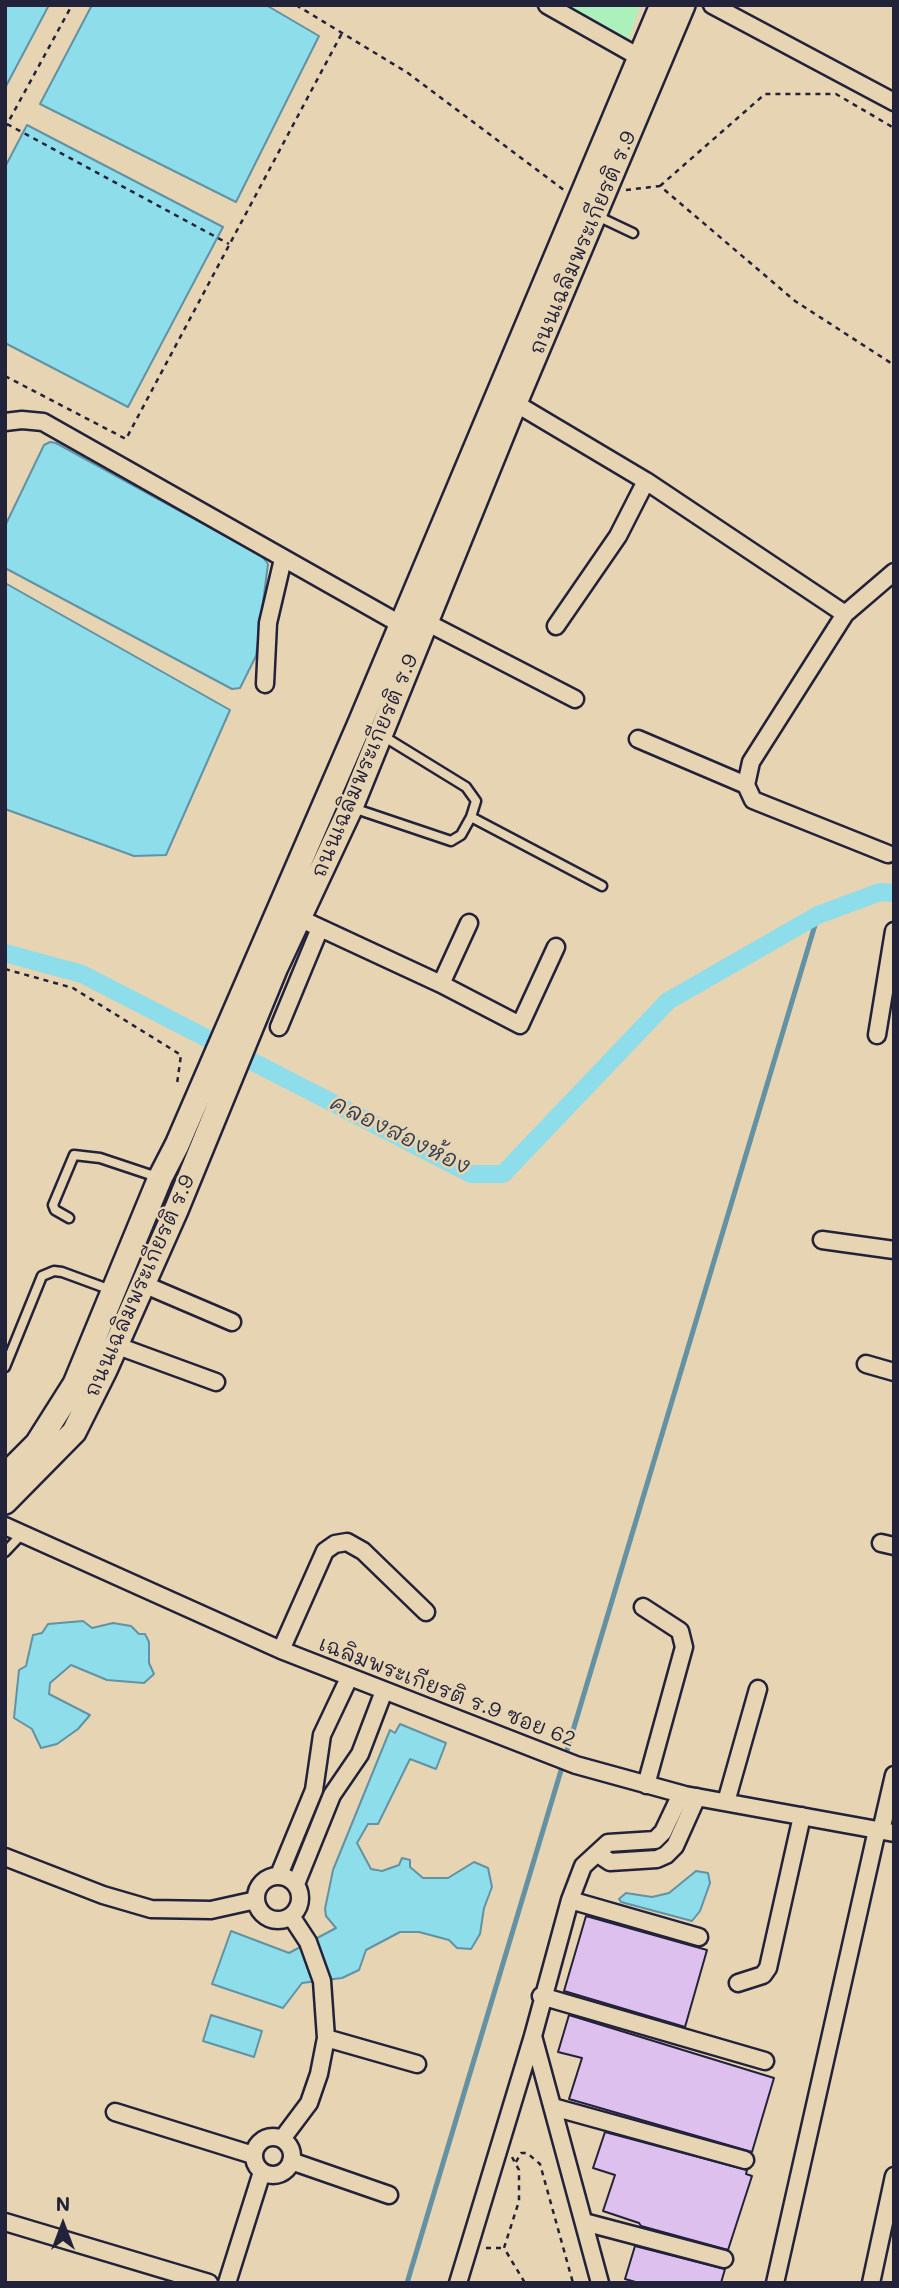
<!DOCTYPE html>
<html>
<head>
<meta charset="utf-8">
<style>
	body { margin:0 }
	#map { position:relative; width:899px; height:2288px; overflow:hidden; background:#e7d4b2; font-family:Mali,sans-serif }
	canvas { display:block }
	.frame { position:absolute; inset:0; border:7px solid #22223b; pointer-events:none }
	.north { position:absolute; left:28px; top:2190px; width:70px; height:70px; -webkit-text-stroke:5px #e7d4b2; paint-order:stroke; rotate:0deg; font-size:19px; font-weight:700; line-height:28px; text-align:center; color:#22223b }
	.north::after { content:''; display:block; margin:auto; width:24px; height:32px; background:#22223b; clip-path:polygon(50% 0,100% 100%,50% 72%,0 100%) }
</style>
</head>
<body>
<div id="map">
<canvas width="899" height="2288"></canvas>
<div class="frame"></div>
<div class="north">N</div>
</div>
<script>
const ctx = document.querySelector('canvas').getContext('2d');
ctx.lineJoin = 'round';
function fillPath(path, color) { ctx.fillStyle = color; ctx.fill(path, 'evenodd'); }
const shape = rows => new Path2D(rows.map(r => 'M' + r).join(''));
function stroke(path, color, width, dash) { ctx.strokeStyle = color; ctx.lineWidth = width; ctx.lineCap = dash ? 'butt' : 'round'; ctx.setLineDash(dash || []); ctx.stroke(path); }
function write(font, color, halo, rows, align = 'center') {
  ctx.font = font + ' Mali,"Playpen Sans Thai",sans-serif'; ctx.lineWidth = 5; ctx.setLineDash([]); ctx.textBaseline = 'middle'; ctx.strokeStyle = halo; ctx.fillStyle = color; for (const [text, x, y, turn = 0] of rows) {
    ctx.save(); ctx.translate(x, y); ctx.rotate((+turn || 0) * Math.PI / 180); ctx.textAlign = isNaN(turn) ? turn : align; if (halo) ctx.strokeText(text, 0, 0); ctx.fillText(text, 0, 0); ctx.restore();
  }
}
fillPath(shape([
	[566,5,640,5,629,39]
]), '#acf0bb');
const water = shape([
	[5,5,49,5,5,88,5,5],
	[92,5,266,5,319,36,236,202,40,104,92,5],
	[27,125,223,227,128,407,5,343,5,167,27,125],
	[50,442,56,443,262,556,268,564,256,656,240,688,232,689,5,568,5,526,44,445,50,442],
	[5,583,230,710,166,855,134,856,5,809,5,583],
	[83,1621,92,1628,113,1623,131,1626,139,1634,145,1634,149,1642,149,1663,154,1674,144,1683,107,1680,71,1665,50,1683,49,1694,90,1715,78,1729,57,1744,41,1748,32,1729,14,1718,19,1670,26,1666,33,1635,42,1633,48,1624,83,1621],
	[400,1724,446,1743,436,1769,410,1759,378,1824,368,1824,357,1843,371,1869,382,1871,399,1865,402,1858,410,1860,410,1867,423,1878,448,1878,474,1862,488,1868,492,1887,484,1908,480,1934,471,1949,457,1948,449,1940,419,1932,400,1932,366,1950,359,1970,342,1978,302,1983,283,2008,212,1984,231,1931,289,1953,336,1928,326,1916,325,1909,333,1870,390,1730,395,1733,400,1724],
	[696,1871,708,1873,710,1883,700,1911,692,1921,621,1902,619,1899,626,1893,652,1897,669,1893,696,1871],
	[211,2015,262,2031,254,2057,203,2041,211,2015]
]);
fillPath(water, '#8dddea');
stroke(water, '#6292a4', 2);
stroke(shape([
	[407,2283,818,915]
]), '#6292a4', 5);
stroke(shape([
	[5,953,82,974,471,1174,503,1174,668,1001,818,915,880,892,894,893]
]), '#8dddea', 18);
const building = shape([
	[586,1916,707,1950,685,2027,564,1991,586,1916],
	[569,2015,774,2078,752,2152,569,2099,582,2058,558,2052,569,2015],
	[605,2132,747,2170,746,2174,752,2176,728,2250,641,2226,639,2223,603,2211,615,2175,593,2168,605,2132],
	[635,2246,725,2269,721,2283,639,2283,625,2279,635,2246]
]);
fillPath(building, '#ddc0ee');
stroke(building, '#22223b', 2);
const lane = shape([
	[595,215,633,233],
	[353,808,451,841,461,835,471,817,476,801,466,787,383,736],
	[471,817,602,886],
	[69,1218,55,1210,53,1205,74,1155,100,1158,157,1177],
	[5,1367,42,1276,54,1271,62,1272,111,1290],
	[5,1552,22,1534]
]);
const street = shape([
	[547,5,639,57],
	[712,5,894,102],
	[515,403,646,481,845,614],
	[5,422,22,420,43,422,400,624],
	[426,622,575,699],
	[556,626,618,536,646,481],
	[265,684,268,623,283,559],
	[638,739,746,785],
	[888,854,753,800,746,785,751,762,845,614,894,572],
	[301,919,441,984,520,1025,556,947],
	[441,984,469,923],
	[279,1027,320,928],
	[877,1035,894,931],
	[822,1240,894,1250],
	[143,1284,232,1322],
	[115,1345,216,1382],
	[866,1364,894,1372],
	[5,1526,281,1650,576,1765,685,1795,894,1833],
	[881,1543,894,1546],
	[643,1607,680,1631,684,1647,646,1785],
	[281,1650,325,1551,335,1544,347,1542,363,1551,426,1612],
	[726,1802,758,1689],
	[881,1831,894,1775],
	[598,1854,610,1862,657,1859,666,1855,675,1846,697,1797],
	[5,1857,103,1895,151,1909,211,1910,256,1900],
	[279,1875,314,1790,322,1735,349,1678],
	'256 1898a22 22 0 1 1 44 0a22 22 0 1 1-44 0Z',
	[296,1884,332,1795,360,1754,384,1691],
	[570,1900,699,1937],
	[738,1983,763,1975,768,1968,802,1816],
	[541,1996,765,2061],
	[533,2036,600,2283],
	[326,2038,417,2064],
	[553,2107,745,2160],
	[115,2112,253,2155],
	'254 2156a19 19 0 1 1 38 0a19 19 0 1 1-38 0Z',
	[282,2139,309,2103,319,2074,326,2038,322,1981,308,1942,291,1916],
	[291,2161,389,2195],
	[5,2222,209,2283],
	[584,2222,724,2259],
	[227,2283,262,2172],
	[458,2283,533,2036,570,1900,583,1866,608,1843,655,1840,663,1832,681,1794],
	[775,2283,877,1830],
	[871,2283,894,2176]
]);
const secondary = shape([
	[5,1476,37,1444,75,1384,160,1178,177,1145,360,723,662,5],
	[5,1502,74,1432,105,1370,177,1208,276,967,351,807,515,403,683,5]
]);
stroke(lane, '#22223b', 13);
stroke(street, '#22223b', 21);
stroke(secondary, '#22223b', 28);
stroke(shape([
	[296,5,408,73,564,190],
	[7,124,229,244],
	[5,128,72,5],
	[660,186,765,94,836,94,894,128],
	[626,190,660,186,795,301,894,365],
	[5,376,126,439,342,33],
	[894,900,894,901],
	[5,969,73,988,181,1055,177,1084],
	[512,2157,519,2170,519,2201,504,2248,525,2283],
	[516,2162,521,2153,527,2153,540,2164,573,2283],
	[486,2248,504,2248]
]), '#22223b', 2.5, [5, 5]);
stroke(lane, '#e7d4b2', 8);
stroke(street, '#e7d4b2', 16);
stroke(secondary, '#e7d4b2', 23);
write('21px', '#22223b', '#e7d4b2', [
	["ถนนเฉลิมพระเกียรติ ร.9",583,243,-67],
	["ถนนเฉลิมพระเกียรติ ร.9",365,766,-67],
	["ถนนเฉลิมพระเกียรติ ร.9",140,1286,-66],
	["เฉลิมพระเกียรติ ร.9 ซอย 62",447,1692,21]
]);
write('italic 23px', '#323e55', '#e7d4b2', [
	["คลองสองห้อง",400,1135,26]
]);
</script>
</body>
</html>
